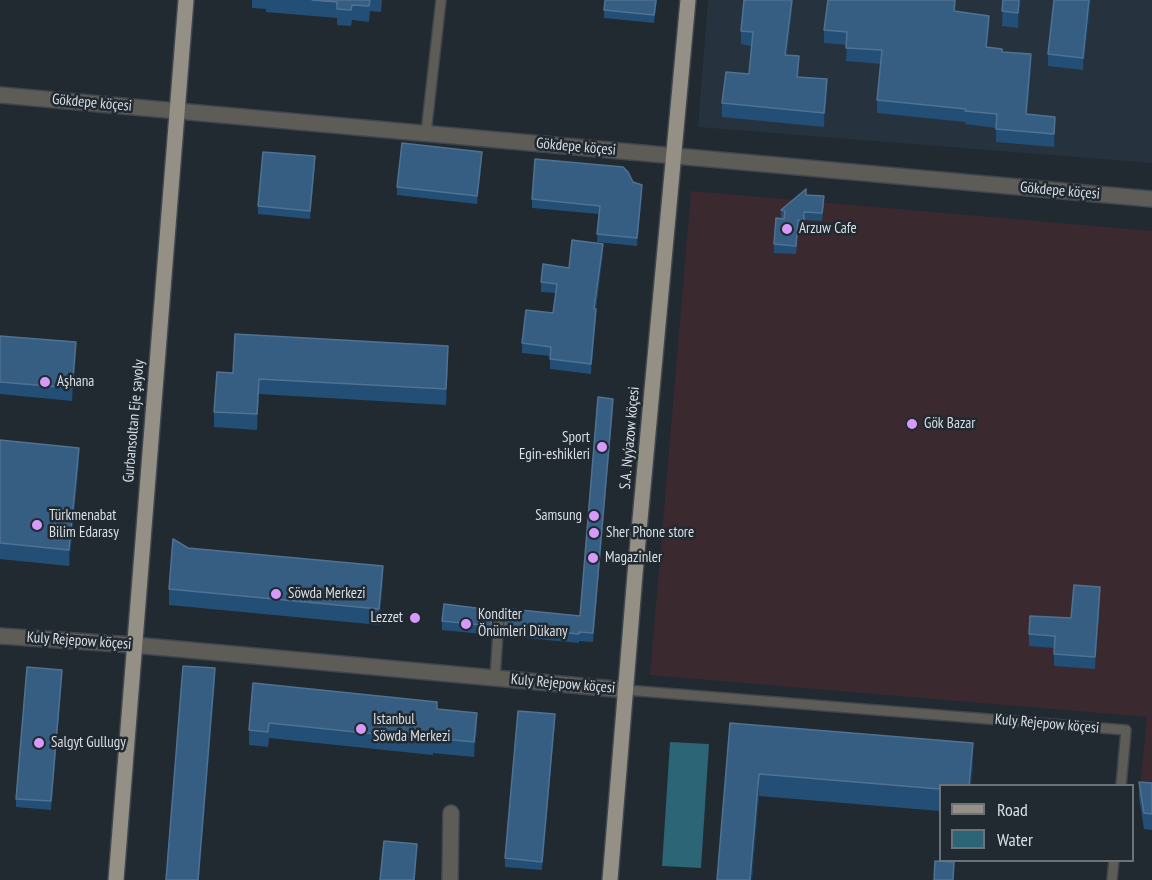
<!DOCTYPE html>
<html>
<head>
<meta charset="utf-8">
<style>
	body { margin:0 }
	#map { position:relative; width:1152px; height:880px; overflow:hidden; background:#212931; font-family:"PT Sans Narrow",sans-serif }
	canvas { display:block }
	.legend { position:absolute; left:939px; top:784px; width:195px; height:78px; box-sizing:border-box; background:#212931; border:2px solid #6b7279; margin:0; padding:8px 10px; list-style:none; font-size:18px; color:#dadfe5 }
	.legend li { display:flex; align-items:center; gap:12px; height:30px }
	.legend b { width:30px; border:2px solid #6b7279 }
</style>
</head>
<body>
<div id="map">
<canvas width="1152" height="880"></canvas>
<ul class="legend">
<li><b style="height:8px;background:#949085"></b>Road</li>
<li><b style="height:16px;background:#2b6576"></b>Water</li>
</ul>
</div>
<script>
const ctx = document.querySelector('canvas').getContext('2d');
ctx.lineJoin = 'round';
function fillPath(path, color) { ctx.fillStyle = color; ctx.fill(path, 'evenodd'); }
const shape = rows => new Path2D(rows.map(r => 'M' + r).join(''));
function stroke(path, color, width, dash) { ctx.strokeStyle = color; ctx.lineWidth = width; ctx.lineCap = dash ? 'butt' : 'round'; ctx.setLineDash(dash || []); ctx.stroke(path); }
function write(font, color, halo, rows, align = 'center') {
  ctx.font = font + ' "PT Sans Narrow",sans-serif'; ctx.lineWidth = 5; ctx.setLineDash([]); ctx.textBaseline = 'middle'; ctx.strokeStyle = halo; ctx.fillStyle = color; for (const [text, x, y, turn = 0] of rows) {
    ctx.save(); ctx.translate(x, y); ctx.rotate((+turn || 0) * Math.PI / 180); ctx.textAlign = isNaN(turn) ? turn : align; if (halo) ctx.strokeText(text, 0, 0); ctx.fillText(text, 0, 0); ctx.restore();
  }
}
fillPath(shape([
	[691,191,1152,231,1152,799,1139,797,1147,717,650,675]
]), '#3b2930');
fillPath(shape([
	[708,0,1152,0,1152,163,698,127]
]), '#26333f');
fillPath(shape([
	[670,742,709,744,701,868,662,866]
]), '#2b6576');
const lane = shape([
	[426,133,441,0],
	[495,678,499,617],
	[626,690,1126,730,1121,786],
	[1112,880,1114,860]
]);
const street = shape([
	[0,95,1152,199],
	[0,636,134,645,626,690],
	[450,880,451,813]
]);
const primary = shape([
	[116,880,186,0],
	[610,880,635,574,688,0]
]);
stroke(lane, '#3f464e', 12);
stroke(street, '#3f464e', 18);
stroke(primary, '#3f464e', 18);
stroke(lane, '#5e5c57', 9);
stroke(street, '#5e5c57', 15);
stroke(primary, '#949085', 15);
fillPath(shape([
	[252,0,382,0,381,12,370,11,369,22,352,20,351,26,337,25,337,18,266,12,266,9,252,8],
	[657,0,654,23,604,18,604,10],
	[744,0,793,0,787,55,799,70,798,77,827,93,824,127,722,117,722,103,749,74,751,46,741,44,741,31],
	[956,0,955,11,989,29,987,47,1002,52,1031,67,1027,114,1055,130,1054,147,996,142,996,128,965,124,965,122,877,113,877,100,881,64,846,61,847,45,824,43,824,30],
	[1003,0,1021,0,1018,28,1002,26],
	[1054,0,1091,0,1083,70,1048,66,1048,54],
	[482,160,477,204,397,195,397,187],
	[315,165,310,219,258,214,258,206],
	[633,182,642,193,637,246,597,242,599,214,532,208,532,199],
	[806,195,824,204,822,221,804,220,804,229,798,228,796,254,774,253,774,244,781,219,781,210],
	[603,253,596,309,591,374,550,369,550,356,522,353,522,343,553,313,556,293,541,292,541,282,569,268],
	[0,336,76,354,72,401,0,394],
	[448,362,446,405,259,394,257,430,214,427,214,412,233,373],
	[613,408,593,642,579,641,579,643,505,636,505,627,580,616],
	[0,440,79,463,69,566,0,559],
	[188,548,383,582,379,625,169,605,169,589],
	[1100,599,1095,669,1054,666,1054,648,1029,646,1029,634,1071,618],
	[492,618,491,635,442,630,442,621],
	[62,678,51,810,16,807,16,799],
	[253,683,437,710,477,728,474,757,433,753,433,755,269,738,268,747,249,745,249,730],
	[555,722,542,870,505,867,505,858],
	[730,723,973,766,971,786,940,786,940,811,759,796,752,880,717,880],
	[1139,782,1152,783,1152,830,1144,829,1139,797]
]), '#234f76');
fillPath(shape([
	[792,0,793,0,785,68,785,55],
	[955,0,956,0,956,3,954,25],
	[1019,0,1021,0,1018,28,1018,13],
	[1089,0,1091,0,1083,70,1083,58],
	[989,16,989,29,986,60,986,47],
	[1031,54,1031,67,1026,128,1026,114],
	[827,79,827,93,824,127,824,113],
	[1055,117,1055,130,1054,147,1054,134],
	[482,152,482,160,477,204,477,196],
	[315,156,315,165,310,219,310,211],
	[642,185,642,193,637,246,637,238],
	[603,244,603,253,594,319,594,309],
	[596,309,596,319,591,374,591,364],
	[76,342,76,354,72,401,72,388],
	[448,346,448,362,446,405,446,389],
	[259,379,259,394,257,430,257,414],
	[613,399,613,408,593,642,593,633],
	[79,448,79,463,69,566,69,550],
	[383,566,383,582,379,625,379,609],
	[1100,587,1100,599,1095,669,1095,657],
	[215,668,215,684,199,880,198,880],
	[62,670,62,678,51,810,51,801],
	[477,713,477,728,474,757,474,742],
	[555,714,555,722,542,870,542,862],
	[973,743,973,766,971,786,969,786],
	[759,774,759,796,752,880,750,880]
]), '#1a3956');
const building = shape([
	[312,0,370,0,369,6,352,5,351,10,337,9,337,2,312,0],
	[605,0,656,0,654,15,604,10,605,0],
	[744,0,792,0,785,55,799,56,797,77,827,79,824,113,722,103,726,72,749,74,753,32,741,31,744,0],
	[828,0,955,0,954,11,989,16,986,47,1002,49,1002,52,1031,54,1026,114,1055,117,1054,134,996,129,997,114,965,111,966,109,877,100,882,50,846,48,847,32,824,30,828,0],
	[1003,0,1019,0,1018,13,1002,11,1003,0],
	[1054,0,1089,0,1083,58,1048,54,1054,0],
	[402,143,482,152,477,196,397,187,402,143],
	[263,152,315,156,310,211,258,206,263,152],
	[535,159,623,167,628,172,633,182,642,185,637,238,597,234,600,206,532,199,535,159],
	[806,189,806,195,824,196,822,213,804,212,804,221,798,220,796,246,774,244,776,218,784,219,785,211,781,210,806,189],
	[572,240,603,244,594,309,596,309,591,364,550,359,551,347,522,343,526,310,553,313,557,284,541,282,543,264,569,268,572,240],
	[235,334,448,346,446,389,259,379,257,414,214,412,217,372,233,373,235,334],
	[0,336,76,342,72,388,0,382,0,336],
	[598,397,613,399,593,633,579,632,579,634,505,627,506,610,510,611,510,609,580,616,598,397],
	[0,440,79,448,69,550,0,543,0,440],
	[173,539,188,548,383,566,379,609,169,589,173,539],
	[1074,585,1100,587,1095,657,1054,654,1055,636,1029,634,1030,616,1071,618,1074,585],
	[444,604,492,610,491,626,442,621,444,604],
	[183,666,215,668,198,880,166,880,183,666],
	[27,667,62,670,51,801,16,799,27,667],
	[253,683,437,702,437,709,477,713,474,742,433,738,433,740,269,723,268,732,249,730,253,683],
	[518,711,555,714,542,862,505,858,518,711],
	[730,723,973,743,969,786,940,786,940,789,759,774,750,880,717,880,730,723],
	[1139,782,1152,783,1152,814,1144,813,1139,782],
	[384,841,417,844,414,880,380,880,384,841],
	[935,861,954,862,953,880,934,880,935,861]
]);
fillPath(building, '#365e82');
stroke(building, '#507292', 1.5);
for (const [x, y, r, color] of [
	[787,229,6,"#d69bfa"],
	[45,382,6,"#d69bfa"],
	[912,424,6,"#d69bfa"],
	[602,447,6,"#d69bfa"],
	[594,516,6,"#d69bfa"],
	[37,525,6,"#d69bfa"],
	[594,533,6,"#d69bfa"],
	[593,558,6,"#d69bfa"],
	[276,594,6,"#d69bfa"],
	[415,618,6,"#d69bfa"],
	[466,624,6,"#d69bfa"],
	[361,729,6,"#d69bfa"],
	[39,743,6,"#d69bfa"]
]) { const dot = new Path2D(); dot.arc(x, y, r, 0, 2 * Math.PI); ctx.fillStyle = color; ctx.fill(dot); stroke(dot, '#212931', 2); }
write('15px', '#dadfe5', '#212931', [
	["Gökdepe köçesi",92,103,5],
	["Gökdepe köçesi",576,147,5],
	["Gökdepe köçesi",1060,191,5],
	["Gurbansoltan Eje şayoly",134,421,-85],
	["S.A. Nyýazow köçesi",630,438,-85],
	["Kuly Rejepow köçesi",79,641,4],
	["Kuly Rejepow köçesi",563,684,5],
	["Kuly Rejepow köçesi",1047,724,5]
]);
write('15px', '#dadfe5', '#212931', [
	["Arzuw Cafe",799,229],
	["Aşhana",57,382],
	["Gök Bazar",924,424],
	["Sport",590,438,"right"],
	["Egin-eshikleri",590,455,"right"],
	["Türkmenabat",49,516],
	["Bilim Edarasy",49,533],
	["Samsung",582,516,"right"],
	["Sher Phone store",606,533],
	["Magazinler",605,558],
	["Söwda Merkezi",288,594],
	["Konditer",478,615],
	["Önümleri Dükany",478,632],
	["Lezzet",403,618,"right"],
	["Istanbul",373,720],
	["Söwda Merkezi",373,737],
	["Salgyt Gullugy",51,743]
], 'left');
</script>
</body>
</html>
